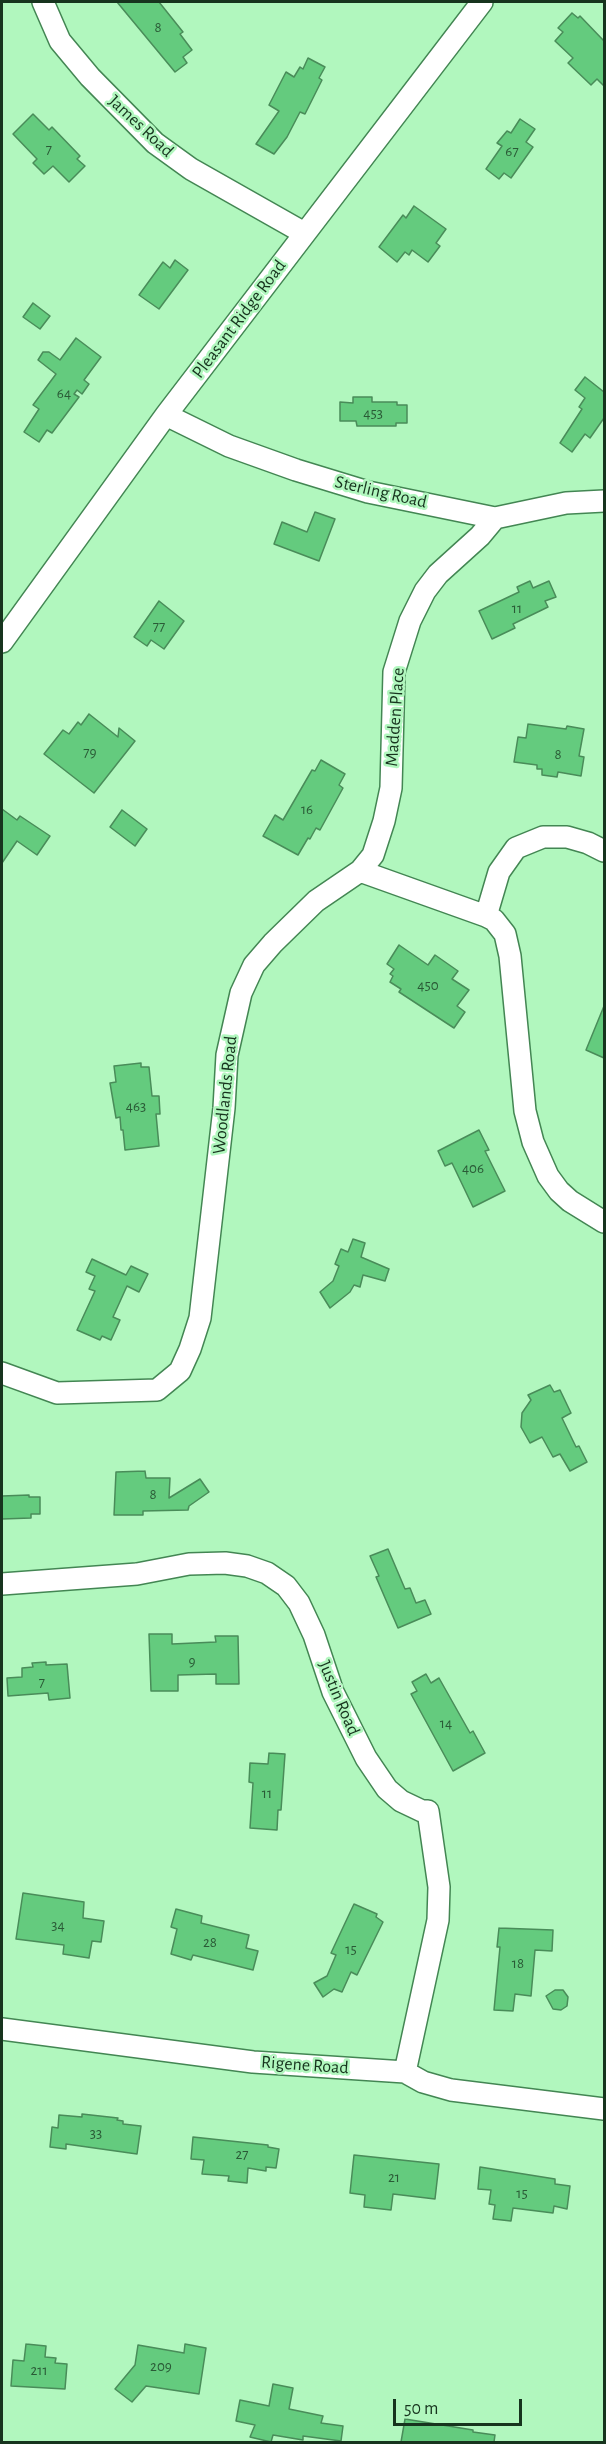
<!DOCTYPE html>
<html>
<head>
<meta charset="utf-8">
<style>
	body { margin:0 }
	#map { position:relative; width:606px; height:2444px; overflow:hidden; background:#b1f7be; font-family:"Alegreya Sans",sans-serif }
	canvas { display:block }
	.frame { position:absolute; inset:0; border:3px solid #17341e; pointer-events:none }
	.scale { position:absolute; left:393px; top:2399px; width:129px; height:27px; box-sizing:border-box; border:3px solid #17341e; border-top:0; padding-left:8px; font-size:18px; line-height:21px; white-space:nowrap; color:#17341e; -webkit-text-stroke:4px #b1f7be; paint-order:stroke }
</style>
</head>
<body>
<div id="map">
<canvas width="606" height="2444"></canvas>
<div class="frame"></div>
<div class="scale">50 m</div>
</div>
<script>
const ctx = document.querySelector('canvas').getContext('2d');
ctx.lineJoin = 'round';
function fillPath(path, color) { ctx.fillStyle = color; ctx.fill(path, 'evenodd'); }
const shape = rows => new Path2D(rows.map(r => 'M' + r).join(''));
function stroke(path, color, width, dash) { ctx.strokeStyle = color; ctx.lineWidth = width; ctx.lineCap = dash ? 'butt' : 'round'; ctx.setLineDash(dash || []); ctx.stroke(path); }
function write(font, color, halo, rows, align = 'center') {
  ctx.font = font + ' "Alegreya Sans",sans-serif'; ctx.lineWidth = 5; ctx.setLineDash([]); ctx.textBaseline = 'middle'; ctx.strokeStyle = halo; ctx.fillStyle = color; for (const [text, x, y, turn = 0] of rows) {
    ctx.save(); ctx.translate(x, y); ctx.rotate((+turn || 0) * Math.PI / 180); ctx.textAlign = isNaN(turn) ? turn : align; if (halo) ctx.strokeText(text, 0, 0); ctx.fillText(text, 0, 0); ctx.restore();
  }
}
const building = shape([
	[117,2,159,2,183,32,180,34,192,50,183,57,187,63,175,72,117,2],
	[572,13,578,18,580,16,604,41,604,86,597,79,591,85,568,63,573,58,555,41,563,32,558,28,572,13],
	[308,58,325,67,319,78,322,80,305,114,300,112,287,137,274,154,256,144,279,111,269,105,286,72,294,77,300,67,303,69,308,58],
	[33,114,49,130,52,127,80,156,77,159,85,166,69,182,53,166,44,174,33,163,37,159,13,134,33,114],
	[520,119,535,129,526,142,533,147,511,178,504,173,499,179,486,169,502,146,497,143,507,131,511,133,520,119],
	[414,206,446,229,436,243,440,246,428,262,412,250,409,255,405,252,397,262,379,247,403,215,406,218,414,206],
	[175,260,188,270,159,309,139,295,163,262,170,268,175,260],
	[33,303,50,316,40,329,23,317,33,303],
	[76,338,101,357,84,380,89,384,82,394,77,390,74,394,79,397,52,433,47,430,39,442,24,432,39,409,33,405,56,374,38,360,43,352,49,352,60,360,76,338],
	[585,377,604,392,604,418,590,438,585,434,572,452,560,443,582,409,579,407,585,398,575,390,585,377],
	[353,397,372,397,372,402,397,402,397,405,407,405,407,423,396,423,396,426,357,426,356,421,340,421,340,402,353,403,353,397],
	[315,512,335,519,319,561,274,544,282,522,307,532,315,512],
	[530,581,533,588,549,581,556,597,545,601,548,607,513,624,515,628,492,639,479,611,519,592,517,587,530,581],
	[159,601,184,621,164,649,151,640,147,646,134,637,159,601],
	[89,714,118,737,119,728,135,741,94,793,44,754,63,730,69,734,78,722,81,725,89,714],
	[528,724,566,729,567,726,584,729,579,756,584,757,581,776,558,772,557,777,542,775,542,769,537,769,537,765,514,762,518,737,526,738,528,724],
	[321,760,345,774,339,785,343,788,320,830,316,828,310,839,308,838,298,855,263,836,275,815,283,820,312,770,315,771,321,760],
	[2,809,17,820,20,816,50,836,37,855,17,841,2,863,2,809],
	[122,810,147,829,135,846,110,827,122,810],
	[399,945,428,965,435,955,458,971,452,979,469,990,457,1006,465,1012,454,1028,399,992,401,989,390,982,393,976,390,974,394,969,387,964,399,945],
	[604,1006,604,1058,586,1050,604,1006],
	[141,1063,141,1067,149,1067,152,1096,159,1096,160,1114,156,1114,159,1146,125,1150,123,1130,121,1130,120,1117,116,1118,110,1083,116,1082,114,1066,141,1063],
	[479,1130,489,1150,485,1151,505,1191,473,1207,452,1163,445,1166,438,1151,479,1130],
	[353,1239,365,1243,361,1257,389,1269,385,1281,363,1275,360,1287,354,1285,350,1292,330,1308,320,1292,333,1281,339,1266,335,1264,341,1249,348,1252,353,1239],
	[92,1259,126,1275,131,1266,148,1274,139,1292,127,1286,113,1317,120,1320,111,1340,102,1336,100,1340,77,1330,95,1291,89,1289,95,1276,86,1272,92,1259],
	[550,1385,554,1392,560,1390,571,1413,562,1418,576,1447,579,1446,587,1462,570,1471,560,1454,553,1457,542,1437,530,1443,521,1427,522,1413,531,1400,528,1395,550,1385],
	[145,1471,146,1478,170,1478,169,1498,200,1479,209,1492,189,1506,188,1510,143,1511,143,1515,114,1515,116,1472,145,1471],
	[29,1495,29,1497,40,1497,40,1514,31,1514,31,1518,2,1519,2,1496,29,1495],
	[388,1549,405,1589,410,1588,416,1603,425,1600,431,1614,398,1628,376,1577,379,1576,370,1556,388,1549],
	[149,1634,172,1634,172,1644,216,1642,215,1636,238,1636,239,1684,216,1684,216,1674,178,1675,178,1691,151,1691,149,1634],
	[46,1662,46,1665,67,1664,70,1698,49,1700,48,1693,8,1696,7,1678,22,1677,22,1668,33,1667,32,1663,46,1662],
	[426,1674,431,1683,439,1678,470,1733,473,1731,485,1753,453,1771,411,1694,417,1691,412,1682,426,1674],
	[269,1753,285,1754,281,1810,278,1810,277,1830,250,1828,253,1783,249,1782,250,1763,268,1764,269,1753],
	[23,1893,84,1902,83,1918,104,1921,101,1942,92,1941,89,1958,63,1954,64,1945,16,1939,23,1893],
	[354,1904,377,1914,376,1917,383,1922,357,1975,351,1972,342,1992,334,1989,323,1997,314,1983,327,1976,336,1955,331,1953,354,1904],
	[176,1909,202,1916,201,1923,249,1935,246,1948,258,1951,253,1970,193,1955,191,1960,171,1954,177,1929,171,1927,176,1909],
	[499,1928,553,1930,552,1951,535,1950,531,1996,515,1994,513,2011,494,2010,500,1947,497,1947,499,1928],
	[555,1990,563,1990,568,1997,567,2006,561,2010,553,2009,546,1996,555,1990],
	[82,2114,118,2118,117,2120,123,2121,123,2124,141,2126,137,2154,66,2144,66,2149,50,2147,52,2127,58,2128,59,2115,82,2117,82,2114],
	[193,2137,268,2145,268,2147,279,2149,276,2168,266,2167,266,2171,248,2168,247,2183,228,2181,229,2176,202,2174,204,2160,191,2159,193,2137],
	[354,2155,439,2164,435,2199,393,2194,391,2210,364,2207,365,2195,350,2193,354,2155],
	[480,2167,555,2179,555,2184,570,2186,567,2209,554,2206,553,2213,513,2208,511,2221,493,2219,495,2205,489,2204,491,2190,478,2189,480,2167],
	[26,2344,46,2346,45,2357,56,2358,55,2363,67,2364,65,2389,11,2386,13,2360,24,2361,26,2344],
	[185,2344,206,2348,199,2394,146,2386,132,2402,115,2389,135,2365,138,2345,184,2353,185,2344],
	[273,2384,293,2388,289,2409,323,2416,321,2423,343,2426,341,2441,303,2436,303,2440,273,2435,271,2442,250,2437,255,2425,236,2421,240,2400,269,2406,273,2384],
	[405,2419,473,2430,473,2432,495,2435,494,2442,401,2442,405,2419]
]);
fillPath(building, '#64cb7e');
stroke(building, '#498c59', 1.5);
const minor = shape([
	[43,2,60,41,90,77,155,143,191,169,304,233],
	[166,415,229,446,296,470,368,492,495,518,566,503,604,501],
	[2,642,166,415,482,2],
	[360,871,486,916,494,920,505,934,510,956,525,1111,533,1142,548,1176,559,1191,570,1201,604,1222],
	[486,916,499,872,516,848,543,837,567,837,588,843,604,851],
	[2,1373,57,1393,157,1390,180,1371,190,1349,200,1318,224,1108,227,1055,241,993,254,965,273,943,316,901,360,871,373,855,384,821,391,788,394,672,410,621,425,591,438,574,480,536,495,518],
	[2,1584,137,1574,189,1564,225,1563,247,1566,267,1573,286,1586,299,1603,314,1635,333,1692,366,1758,387,1789,401,1801,422,1811,428,1811,439,1887,438,1920,405,2072],
	[2,2029,253,2062,405,2072,423,2082,451,2090,604,2109]
]);
stroke(minor, '#438653', 24);
stroke(minor, '#fff', 21);
write('15px', '#2a5a36', null, [
	["8",158,27],
	["7",49,149],
	["67",512,151],
	["64",64,393],
	["453",373,413],
	["11",517,608],
	["77",159,626],
	["79",90,752],
	["8",558,754],
	["16",307,809],
	["450",428,985],
	["463",136,1106],
	["406",473,1168],
	["8",153,1494],
	["9",192,1661],
	["7",42,1682],
	["14",446,1723],
	["11",267,1793],
	["34",58,1925],
	["28",210,1942],
	["15",351,1949],
	["18",518,1963],
	["33",96,2133],
	["27",242,2154],
	["21",394,2177],
	["15",522,2193],
	["209",161,2366],
	["211",39,2370]
]);
write('18px', '#17341e', '#b1f7be', [
	["James Road",141,126,43],
	["Pleasant Ridge Road",239,319,-53],
	["Sterling Road",381,492,13],
	["Madden Place",395,717,-86],
	["Woodlands Road",225,1095,-84],
	["Justin Road",339,1698,67],
	["Rigene Road",305,2065,4]
]);
</script>
</body>
</html>
